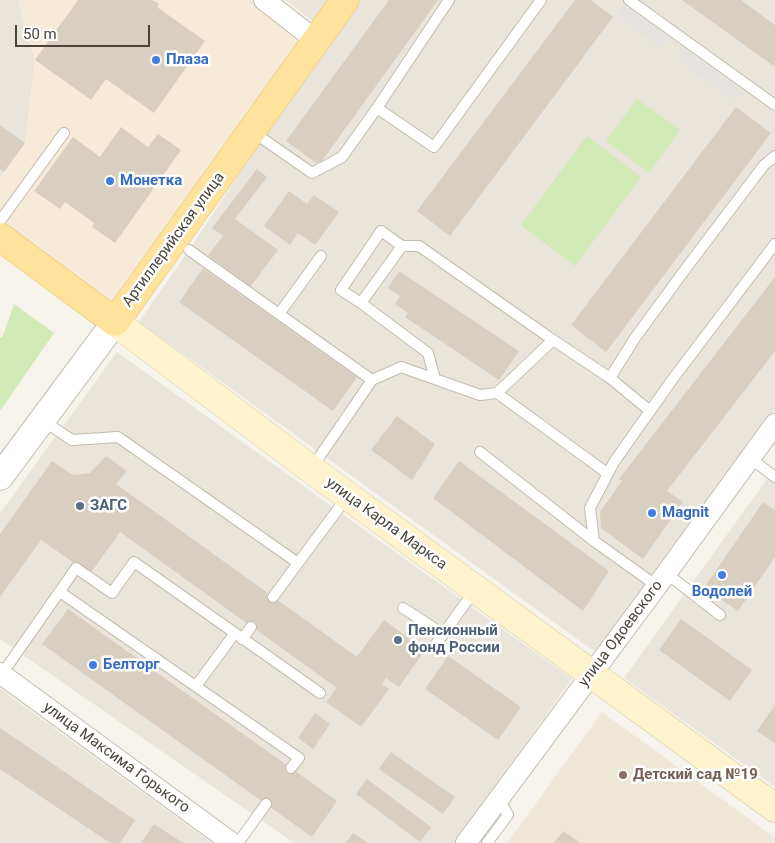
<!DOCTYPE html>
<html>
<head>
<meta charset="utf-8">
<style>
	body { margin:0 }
	#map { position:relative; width:775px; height:843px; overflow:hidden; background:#f6f3ec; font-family:Roboto,sans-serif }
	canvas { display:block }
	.scale { position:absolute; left:15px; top:25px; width:135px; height:22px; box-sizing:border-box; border:2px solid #4b4439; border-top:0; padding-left:6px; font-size:15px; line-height:18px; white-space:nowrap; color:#4b4439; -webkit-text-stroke:4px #fff; paint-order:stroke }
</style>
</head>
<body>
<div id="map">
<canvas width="775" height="843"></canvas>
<div class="scale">50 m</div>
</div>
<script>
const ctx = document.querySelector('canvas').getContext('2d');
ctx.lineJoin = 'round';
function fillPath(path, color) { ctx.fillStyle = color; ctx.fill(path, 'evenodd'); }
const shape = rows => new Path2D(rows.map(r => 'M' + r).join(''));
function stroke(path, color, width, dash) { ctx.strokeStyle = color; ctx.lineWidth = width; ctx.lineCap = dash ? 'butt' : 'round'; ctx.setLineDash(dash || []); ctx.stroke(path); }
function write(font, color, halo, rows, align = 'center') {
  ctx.font = font + ' Roboto,sans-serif'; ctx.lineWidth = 5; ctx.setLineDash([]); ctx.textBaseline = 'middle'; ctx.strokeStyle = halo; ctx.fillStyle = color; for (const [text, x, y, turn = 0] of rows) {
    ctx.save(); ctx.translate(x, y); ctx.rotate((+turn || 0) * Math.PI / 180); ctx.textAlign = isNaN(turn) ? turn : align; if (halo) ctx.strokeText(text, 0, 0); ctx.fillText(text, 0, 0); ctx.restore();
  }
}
fillPath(shape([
	[0,0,18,0,35,60,25,143,0,178],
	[285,0,332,0,315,23],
	[354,0,775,0,775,410,598,654,139,322,189,250],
	[117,352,572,679,454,843,294,843,0,639,0,513],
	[775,468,775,787,624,678],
	[0,689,212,843,0,843]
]), '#eae5da');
fillPath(shape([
	[18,0,250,0,302,39,115,307,0,220,0,178,25,143,35,60]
]), '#f7ead8');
fillPath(shape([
	[602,712,775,838,775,843,507,843]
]), '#efe8d6');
fillPath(shape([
	[637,99,680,130,649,173,606,141],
	[587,136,641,177,575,266,521,225],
	[14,304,54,333,0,411,0,338,3,336]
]), '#d2eab5');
fillPath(shape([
	[623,4,672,39,659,47,620,18],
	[683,48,746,93,735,101,677,60]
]), '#e5e3e0');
fillPath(shape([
	[78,0,153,0,159,4,157,7,205,41,154,113,106,79,91,100,35,60],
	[389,0,438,0,319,165,286,141],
	[575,0,591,0,613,17,450,236,417,211],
	[682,0,741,0,775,25,775,67],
	[736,107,771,133,606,352,571,325],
	[0,125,25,143,4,172,0,169],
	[121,127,148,147,158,134,181,150,115,243,92,227,94,223,65,202,60,209,34,191,73,137,100,157],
	[257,169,267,177,235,219,278,250,250,287,208,255,223,236,212,228],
	[289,191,307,204,314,195,339,212,315,245,298,233,290,245,264,226],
	[203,268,357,377,333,411,179,302],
	[399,271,519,351,499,380,405,317,408,313,395,304,400,296,388,288],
	[775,277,775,351,667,491,683,502,643,559,601,528,600,512,622,481,619,479],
	[397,416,435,444,412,480,371,450],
	[106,456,127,471,116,484,357,657,384,620,425,650,399,687,386,678,382,684,389,689,361,727,326,702,337,688,120,532,90,574,41,540,0,597,0,534,52,461,73,475,90,473],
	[459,461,609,571,583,611,433,498],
	[763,502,775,510,775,557,738,611,704,588],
	[68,609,337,801,312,837,42,644],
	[681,619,752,670,730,701,659,650],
	[448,656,521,707,498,740,425,689],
	[775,705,775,743,757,731],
	[315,713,330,724,313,749,298,738],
	[0,728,135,820,120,843,110,843,0,769],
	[391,752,455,797,443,814,379,769],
	[367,779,431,827,420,842,356,794],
	[154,824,183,843,141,843],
	[563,831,581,843,554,843],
	[353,833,368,843,346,843]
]), '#d8cfc1');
const service = shape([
	[629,0,775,105],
	[377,108,434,147,541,0],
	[253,132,312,173,342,157,377,108,449,0],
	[0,221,64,133],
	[189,250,372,380,311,469],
	[361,303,341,290,381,231,402,246],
	[279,314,321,256],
	[435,379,428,353,361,303,402,246,419,246,553,340],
	[372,380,401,367,480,395,497,393,553,340,610,378],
	[497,393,607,473],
	[650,411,610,378,635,338,681,275,764,165,775,156],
	[42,420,72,440,118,437,298,563],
	[480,452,594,541],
	[750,458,775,477],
	[666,573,720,615],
	[657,586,594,541,590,508,614,462,672,380,775,244],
	[60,592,299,758,291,768],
	[273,597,347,497],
	[403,608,443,634],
	[242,639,251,627],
	[433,648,475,590],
	[2,674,76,568,112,593,134,562,320,693],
	[196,686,235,633],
	[238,843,266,804],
	[487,843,508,815,499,799]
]);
const minor = shape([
	[264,0,317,41],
	[0,673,232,843],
	[466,843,657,586,775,424]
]);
const tertiary = shape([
	[0,477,115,322]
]);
const secondary = shape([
	[115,322,311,469,775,808]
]);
const primary = shape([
	[0,237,115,322,345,0]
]);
stroke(service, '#c2bbae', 12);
stroke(minor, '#c2bbae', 22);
stroke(tertiary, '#c2bbae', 28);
stroke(secondary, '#d6c79b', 29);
stroke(primary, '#e6c16a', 29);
stroke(service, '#fff', 10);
stroke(minor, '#fff', 20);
stroke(tertiary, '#fff', 26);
stroke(secondary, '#fff3cd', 28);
stroke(primary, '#ffe39c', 28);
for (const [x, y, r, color] of [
	[156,60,5,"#3f7fe0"],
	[110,181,5,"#3f7fe0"],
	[80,506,5,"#5c6f8a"],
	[652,513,5,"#3f7fe0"],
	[722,575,5,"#3f7fe0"],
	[398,640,5,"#5c6f8a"],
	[93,665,5,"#3f7fe0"],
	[623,775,5,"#8d6e63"]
]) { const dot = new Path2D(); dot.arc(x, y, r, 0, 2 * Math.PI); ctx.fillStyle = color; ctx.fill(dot); stroke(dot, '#fff', 2); }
write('bold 15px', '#366cbe', '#fff', [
	["Плаза",166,60],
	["Монетка",120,181],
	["Magnit",662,513],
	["Водолей",722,592,"center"],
	["Белторг",103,665]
], 'left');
write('15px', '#4b4439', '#fff', [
	["Артиллерийская улица",174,240,-54],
	["улица Карла Маркса",386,524,36],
	["улица Одоевского",621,634,-53],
	["улица Максима Горького",116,758,36]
]);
write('bold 15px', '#4e5e75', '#fff', [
	["ЗАГС",90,506],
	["Пенсионный",408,631],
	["фонд России",408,648]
], 'left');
write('bold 15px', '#785e54', '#fff', [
	["Детский сад №19",633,775]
], 'left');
</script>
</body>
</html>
